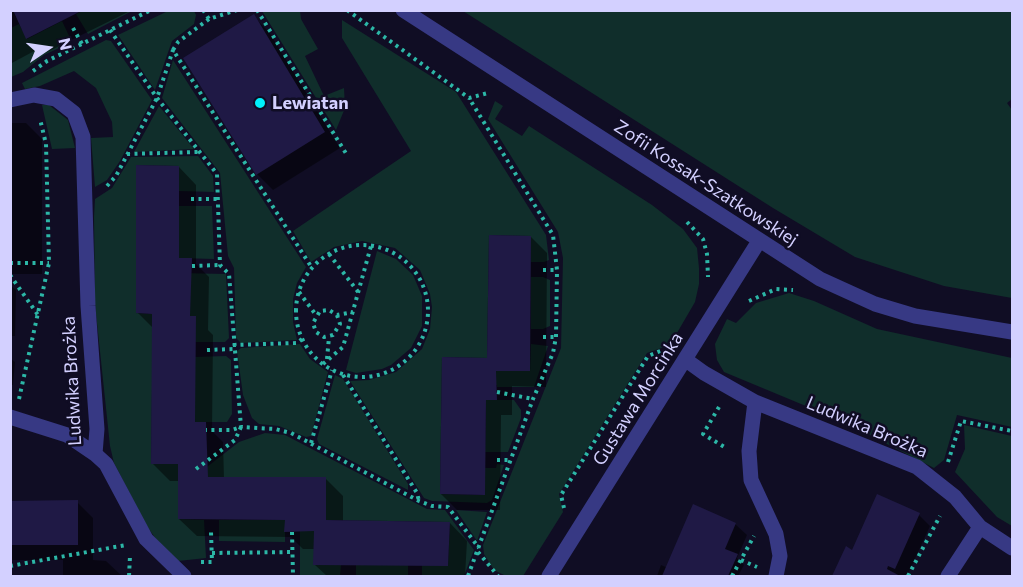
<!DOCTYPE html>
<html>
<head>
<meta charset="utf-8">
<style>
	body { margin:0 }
	#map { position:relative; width:1023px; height:587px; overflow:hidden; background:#100d24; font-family:Commissioner,sans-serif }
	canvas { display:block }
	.frame { position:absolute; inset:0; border:12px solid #d3d0ff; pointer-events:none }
	.north { position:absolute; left:18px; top:18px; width:60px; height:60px; -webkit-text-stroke:4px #100d24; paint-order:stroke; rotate:77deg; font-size:16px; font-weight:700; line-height:24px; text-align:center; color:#d3d0ff }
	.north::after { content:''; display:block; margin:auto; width:21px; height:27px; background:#d3d0ff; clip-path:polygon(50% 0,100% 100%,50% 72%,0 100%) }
</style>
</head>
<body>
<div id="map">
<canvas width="1023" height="587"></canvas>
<div class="frame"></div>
<div class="north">N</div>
</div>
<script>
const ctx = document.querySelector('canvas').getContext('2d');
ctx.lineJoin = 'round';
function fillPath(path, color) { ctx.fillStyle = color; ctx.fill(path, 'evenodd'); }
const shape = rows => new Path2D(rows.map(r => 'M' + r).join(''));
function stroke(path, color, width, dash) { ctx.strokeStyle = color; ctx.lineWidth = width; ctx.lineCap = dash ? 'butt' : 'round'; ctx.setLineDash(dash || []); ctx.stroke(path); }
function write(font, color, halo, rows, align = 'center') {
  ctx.font = font + ' Commissioner,sans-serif'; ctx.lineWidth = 5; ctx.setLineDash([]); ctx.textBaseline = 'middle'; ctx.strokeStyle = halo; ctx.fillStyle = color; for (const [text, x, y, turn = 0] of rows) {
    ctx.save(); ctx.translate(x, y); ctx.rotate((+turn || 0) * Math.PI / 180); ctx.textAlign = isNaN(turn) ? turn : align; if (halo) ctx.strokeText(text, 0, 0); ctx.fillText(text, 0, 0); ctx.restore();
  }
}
fillPath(shape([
	[84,10,132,10,132,11,88,34,76,14],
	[168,11,194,11,196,15,194,24,172,41,155,90,118,35],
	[262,11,300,11,301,19,318,49,305,56,324,96,344,88,345,108,336,130],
	[463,11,1012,11,1012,99,1007,103,1012,110,1012,298,944,286,855,257,773,208],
	[342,20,456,92,546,235,549,260,544,262,531,262,531,236,489,235,487,358,442,357,440,494,485,495,485,468,496,468,497,464,504,465,492,500,487,503,432,501,424,498,350,381,369,380,396,372,422,349,430,329,432,307,430,294,420,270,395,248,362,241,334,247,311,262,293,231,411,151,342,38],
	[62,21,71,40,70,43,44,55,23,72,11,77,11,28,19,24,27,39],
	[106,40,111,41,152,100,120,161,107,180,95,187,91,138,113,137,112,122,96,88,74,71,40,86,25,89,22,83],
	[173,60,306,267,297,283,293,299,293,322,297,340,241,343,236,338,234,268,228,256,220,173,162,98],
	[495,101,503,106,495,119,522,136,529,126,652,205,683,229,697,248,699,268,699,284,695,302,670,345,647,353,559,494,563,512,523,576,506,576,494,570,484,554,483,545,561,348,563,258,558,232,488,119],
	[42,105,49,105,68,120,75,148,52,149],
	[159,106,194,149,134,152],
	[198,156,213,176,214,192,179,191,179,166,136,165,136,313,153,314,151,464,178,464,178,519,204,520,206,558,178,561,156,539,146,525,114,463,110,446,95,304,94,217,95,199,112,188,131,157],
	[179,206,212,206,214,259,179,258],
	[377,251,396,259,413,275,422,296,422,326,411,348,391,365,382,369,356,373,346,370],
	[178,273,226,274,229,338,225,342,195,342,178,316],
	[531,277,543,277,550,280,550,326,543,329,531,329],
	[789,293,814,301,877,329,1012,358,1012,427,957,415,944,460,934,468,842,421,724,372,717,360,715,344,727,319,736,323,756,303],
	[300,344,310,359,328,372,311,436,306,437,279,426,259,424,252,418,243,395,237,351,241,348],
	[531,344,548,346,534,387,497,387,497,385,486,384,486,371,530,371],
	[226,356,231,360,232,414,227,422,195,422,195,357],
	[335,375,343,379,408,484,408,490,319,444,317,439],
	[486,400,514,400,521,410,521,418,508,452,485,452],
	[964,425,1012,436,1012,526,997,517,955,472,965,449],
	[265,433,285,435,427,509,445,510,474,550,464,576,422,576,422,565,448,565,450,522,326,520,326,477,194,477,239,442],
	[456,510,487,512,477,541],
	[219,520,285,520,285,542,219,541],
	[300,520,314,521,314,565,341,565,340,576,300,576],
	[356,565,408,565,408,576,356,576]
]), '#102e2b');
fillPath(shape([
	[10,10,132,10,43,54,38,49,10,64],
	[253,16,269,32,340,148,273,190,257,174],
	[10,123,26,123,42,139,42,274,10,274],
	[179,167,196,185,196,264,209,277,208,330,213,335,212,431,223,442,224,479,326,479,343,496,343,522,450,523,467,541,465,576,327,576,315,565,315,549,303,549,291,537,197,536,179,519,180,481,170,481,152,463,154,329,138,313],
	[531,237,547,253,546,387,512,386,512,415,501,415,500,510,457,510,441,494],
	[10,285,16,290,15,336,10,336],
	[10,358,15,362,13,385,10,385],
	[10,502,77,502,93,518,93,560,106,561,122,576,63,576,63,560,10,560],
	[919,515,930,526,907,576,834,576,847,548,853,552],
	[735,524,747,535,737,558,744,565,738,576,657,576,661,565,668,568]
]), '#0007');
fillPath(shape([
	[13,10,83,10,26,39],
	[254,14,325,132,256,175,183,58],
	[136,165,179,166,179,258,192,258,190,316,196,316,195,422,206,422,208,477,326,477,326,520,450,522,448,566,313,565,314,531,284,532,285,520,178,519,178,464,151,464,152,314,136,313],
	[489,235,531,236,530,371,496,371,497,400,486,400,485,495,440,494,442,357,487,358],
	[877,494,920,513,895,569,888,566,887,569,900,576,832,576,846,546,852,550],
	[78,500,78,545,10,545,10,501],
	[693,504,736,523,725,549,738,554,728,576,662,576]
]), '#1f1945');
stroke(shape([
	[203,10,209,19,237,10],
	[257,10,347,155],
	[347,10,469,98,488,93],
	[209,19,178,42,173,50,312,268],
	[73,28,82,44],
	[110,30,157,98,217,174,220,265,229,274,241,427,275,429,291,433,419,501,432,506,448,507,479,548],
	[33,71,47,61,151,10],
	[127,154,198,152],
	[107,186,116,176,157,98,173,50],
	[191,199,217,199],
	[687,222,703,239,707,254,708,277],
	'296 311a66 66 0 1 1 132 0a66 66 0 1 1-132 0Z',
	[329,254,359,293],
	[10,263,49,263],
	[192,266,220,265],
	[543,270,557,270],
	[10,275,38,315],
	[299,292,316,315],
	[749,301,776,289,793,290],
	[337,315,340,324,333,335,324,337,316,332,313,323,320,311,329,310,337,315,353,312],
	[543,337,556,337],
	[233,345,297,343,302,339],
	[207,350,233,349],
	[327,359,329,337],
	[323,364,343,347,371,246],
	[343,375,417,493,419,501],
	[497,392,533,399],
	[19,399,49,263,46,144,40,119],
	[719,407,703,434,726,448],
	[311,443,332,370],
	[497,460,511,460],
	[948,462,961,421,1012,431],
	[196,469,235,440,241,427,232,430,206,430],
	[564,508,561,495,648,356,663,350],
	[292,532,293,576],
	[478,552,498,576],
	[212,553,293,552],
	[741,560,757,567],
	[201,562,212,562,211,532],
	[10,566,126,545],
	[129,576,130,556],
	[468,576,533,399,553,353,556,337,557,270,553,235,469,98],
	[732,576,754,536],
	[908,576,940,516]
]), '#2cb7a7', 4, [3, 4.5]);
stroke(shape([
	[403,10,820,279,875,304,915,316,1012,332],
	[10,100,34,95,56,99,74,113,83,137,88,306,97,429,95,454],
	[686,360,704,373,755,402,749,451,751,480,776,534,780,556,776,576],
	[755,402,917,467,955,497,980,527,1012,548],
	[10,417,67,435,95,454,106,464,146,539,184,576],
	[549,576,759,241],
	[948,576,980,527]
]), '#373984', 15);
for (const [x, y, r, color] of [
	[260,103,6,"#00f0fb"]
]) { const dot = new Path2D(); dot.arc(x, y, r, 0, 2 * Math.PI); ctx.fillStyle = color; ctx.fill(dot); stroke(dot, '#100d24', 2); }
write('bold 18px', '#d3d0ff', '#100d24', [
	["Lewiatan",272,103]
], 'left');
write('18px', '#d3d0ff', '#100d24', [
	["Zofii Kossak-Szatkowskiej",706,183,33],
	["Ludwika Brożka",72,381,-93],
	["Gustawa Morcinka",638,399,-58],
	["Ludwika Brożka",867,427,23]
]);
</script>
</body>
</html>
